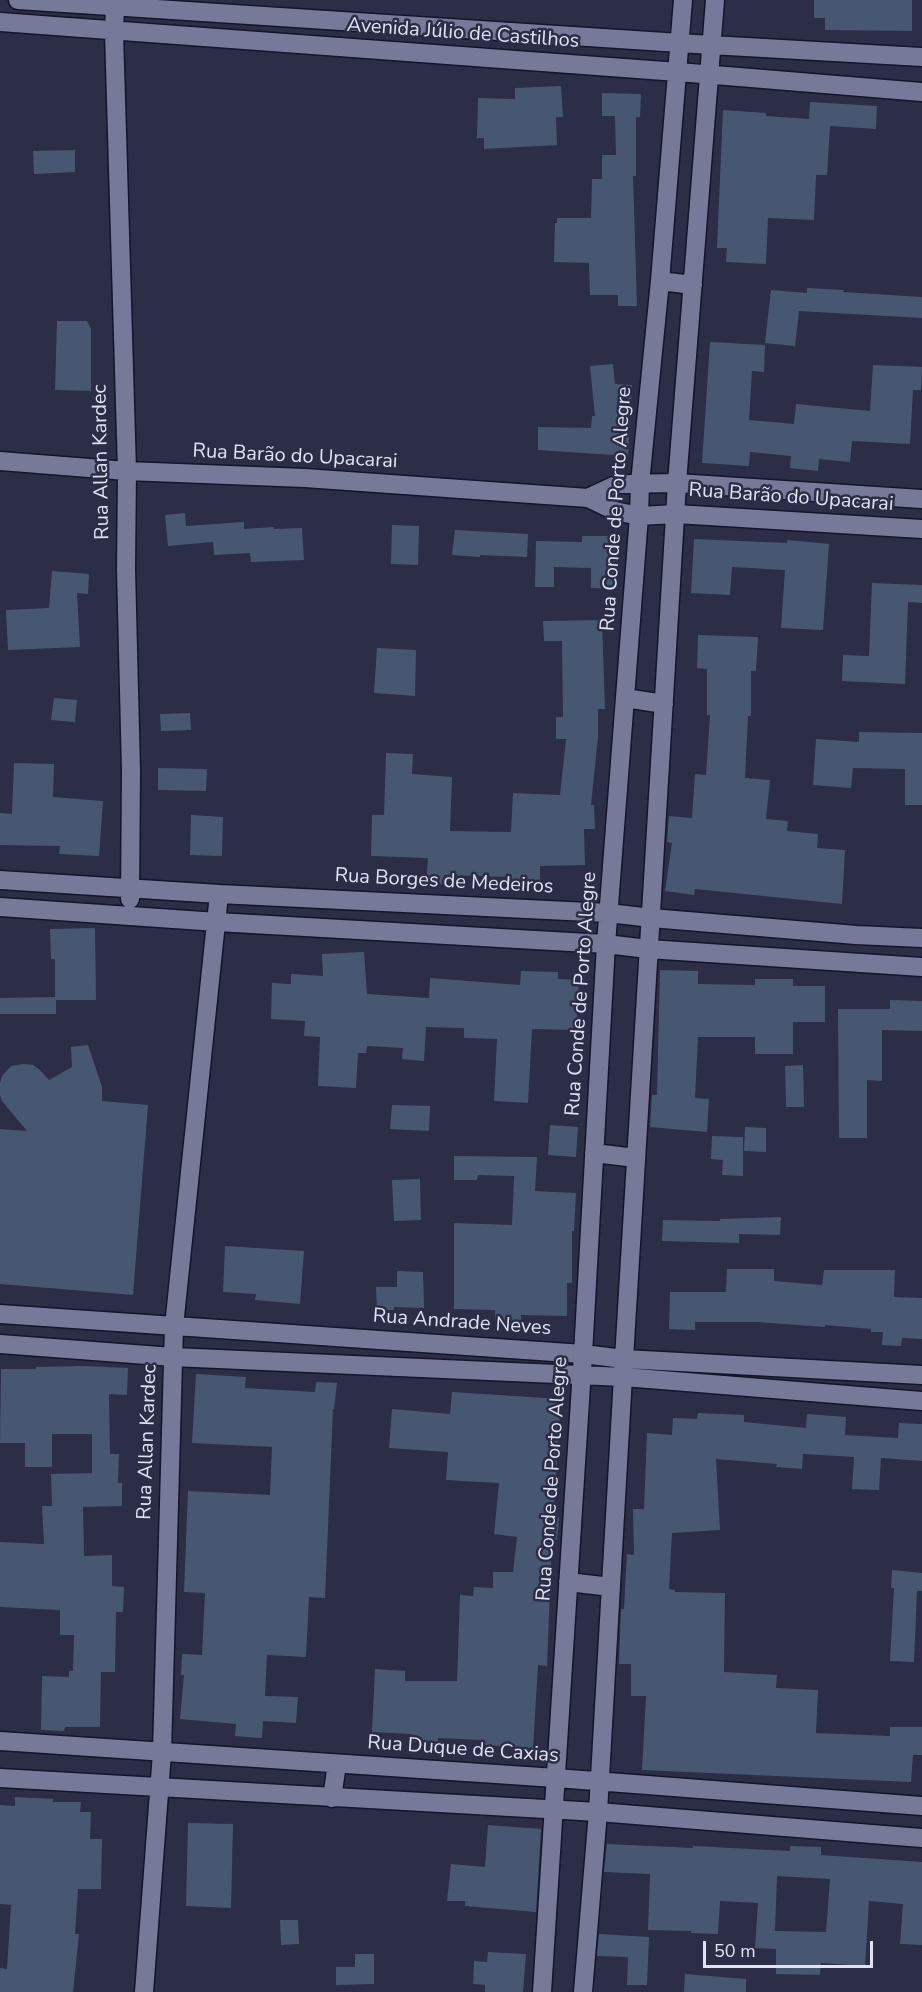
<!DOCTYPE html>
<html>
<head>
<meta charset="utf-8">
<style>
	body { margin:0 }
	#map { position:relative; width:922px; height:1992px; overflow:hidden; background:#2c2d47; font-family:"Nunito Sans",sans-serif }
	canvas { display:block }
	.scale { position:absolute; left:703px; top:1941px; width:170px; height:27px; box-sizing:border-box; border:3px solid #e0e2f3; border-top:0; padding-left:8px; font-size:18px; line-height:21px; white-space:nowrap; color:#e0e2f3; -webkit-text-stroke:4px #2c2d47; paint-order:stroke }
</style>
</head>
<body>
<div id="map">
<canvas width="922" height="1992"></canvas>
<div class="scale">50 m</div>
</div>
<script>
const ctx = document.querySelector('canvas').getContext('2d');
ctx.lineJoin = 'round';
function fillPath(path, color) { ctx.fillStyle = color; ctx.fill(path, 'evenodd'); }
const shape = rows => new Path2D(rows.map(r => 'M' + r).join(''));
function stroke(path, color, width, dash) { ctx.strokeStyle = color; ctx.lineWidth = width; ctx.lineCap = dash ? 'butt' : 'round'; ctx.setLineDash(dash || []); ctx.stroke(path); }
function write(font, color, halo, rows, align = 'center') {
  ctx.font = font + ' "Nunito Sans",sans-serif'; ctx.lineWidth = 5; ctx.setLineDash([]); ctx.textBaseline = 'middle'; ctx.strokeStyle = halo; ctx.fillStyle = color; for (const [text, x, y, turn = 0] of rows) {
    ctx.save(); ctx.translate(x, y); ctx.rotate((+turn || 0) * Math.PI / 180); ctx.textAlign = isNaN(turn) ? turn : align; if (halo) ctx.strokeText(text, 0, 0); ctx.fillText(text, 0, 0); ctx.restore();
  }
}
fillPath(shape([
	[814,0,912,0,912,31,825,30,825,18,814,18],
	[561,86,563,117,556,117,557,145,484,149,484,138,477,138,478,98,515,99,515,88],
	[602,93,641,94,640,117,636,117,636,176,633,176,637,306,618,306,618,295,590,295,589,263,554,262,555,223,557,223,557,218,591,218,592,179,602,179,602,155,616,155,615,116,602,116],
	[810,102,877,106,876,129,830,126,827,175,816,175,814,220,768,218,766,264,726,262,727,248,717,248,723,110,766,113,766,116,809,119],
	[75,150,75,172,34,174,33,151],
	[807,288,844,290,843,292,922,297,922,318,799,311,795,346,765,343,771,290,807,293],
	[57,321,87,321,91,329,91,391,55,390],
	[710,342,765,345,764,372,752,371,749,420,794,424,796,404,870,411,873,365,922,367,921,390,913,390,910,444,852,441,850,462,819,459,818,471,790,468,791,456,750,452,749,466,702,463],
	[613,364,615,384,632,385,628,456,538,450,538,427,591,428,592,416,595,416,590,366],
	[185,513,186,526,244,522,244,529,274,527,274,529,302,528,304,560,251,562,250,553,214,555,213,542,168,546,165,515],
	[392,525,419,526,418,565,391,564],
	[455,530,528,534,527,557,480,555,480,557,452,555],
	[582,536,618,536,617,589,591,588,591,568,554,567,554,587,535,587,536,541,582,542],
	[694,539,787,543,787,540,829,544,823,630,781,628,785,570,732,567,730,595,691,593],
	[52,571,89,574,88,594,77,593,80,647,8,650,6,610,49,608],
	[872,583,922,585,922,603,908,602,905,684,842,681,843,655,869,656],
	[602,620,605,709,598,709,598,737,591,805,594,805,595,829,584,829,585,865,540,866,540,884,509,882,509,877,444,875,443,884,426,883,428,858,371,856,372,815,384,815,386,753,413,754,412,774,452,777,450,831,511,832,513,793,560,795,566,739,556,739,556,717,563,717,562,641,544,641,543,621],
	[698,635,758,637,756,671,751,671,751,716,748,716,745,778,770,780,766,819,788,821,787,831,818,834,817,848,845,850,842,904,695,889,694,895,665,891,672,843,667,842,669,816,692,818,695,774,706,775,710,715,707,715,707,669,697,668],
	[377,648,416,650,415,696,374,693],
	[54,698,77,700,75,722,51,720],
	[190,713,191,730,161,731,160,714],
	[859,732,922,733,922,805,905,805,905,769,853,768,851,788,813,785,816,739,859,742],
	[14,763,54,764,53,797,103,801,99,856,59,854,60,846,0,845,0,813,12,814],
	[158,768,207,769,206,791,158,790],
	[191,815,223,817,222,856,190,855],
	[95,928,96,1000,56,1000,56,1014,0,1014,0,998,55,997,55,959,51,959,50,929],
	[364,952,367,994,429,998,430,978,520,985,521,971,558,972,558,979,579,980,576,1030,532,1029,528,1103,494,1101,497,1039,464,1038,464,1028,426,1027,424,1061,402,1059,403,1048,367,1046,366,1053,358,1053,356,1088,318,1086,320,1037,304,1036,305,1021,271,1019,272,983,291,984,291,974,323,976,322,954],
	[660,970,698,971,698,984,755,985,755,979,793,979,793,986,825,986,825,1022,793,1022,793,1054,755,1054,755,1037,698,1037,695,1098,709,1099,707,1132,650,1127,652,1095,657,1095],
	[890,1000,922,1001,922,1031,882,1030,882,1081,867,1080,867,1138,839,1138,838,1009,890,1009],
	[88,1045,102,1087,102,1101,148,1105,133,1295,0,1284,0,1129,27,1131,2,1101,0,1095,0,1083,2,1076,11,1066,24,1064,33,1065,40,1070,49,1080,72,1067,71,1047],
	[803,1065,804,1107,786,1107,785,1066],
	[392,1105,430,1106,429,1131,390,1129],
	[550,1125,578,1127,576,1157,548,1155],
	[745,1127,766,1128,766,1152,744,1151],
	[712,1136,743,1137,743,1176,722,1175,723,1160,711,1159],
	[454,1156,537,1157,535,1191,576,1193,574,1231,572,1231,572,1283,567,1283,567,1316,521,1315,521,1323,495,1322,495,1310,454,1309,454,1223,512,1225,514,1176,478,1175,477,1180,454,1180],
	[420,1179,421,1220,394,1221,392,1180],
	[781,1217,780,1235,739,1234,739,1243,662,1241,663,1220,720,1221,720,1219],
	[225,1246,304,1251,300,1304,255,1300,256,1294,223,1292],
	[727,1269,774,1269,774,1281,822,1285,824,1270,895,1270,894,1297,922,1298,922,1339,902,1338,901,1346,882,1345,883,1332,871,1332,871,1329,825,1325,825,1327,757,1322,695,1322,695,1330,669,1329,670,1292,726,1292],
	[397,1271,423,1272,424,1308,394,1307,394,1310,377,1310,376,1287,397,1287],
	[83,1366,128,1368,127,1395,109,1394,110,1454,119,1454,118,1483,122,1483,122,1506,83,1507,84,1556,112,1555,112,1586,124,1587,123,1612,116,1612,115,1672,101,1672,100,1727,65,1727,64,1731,41,1730,42,1676,69,1677,69,1671,73,1671,74,1635,60,1635,60,1610,0,1607,0,1542,44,1544,42,1506,52,1506,51,1474,92,1473,92,1434,52,1434,52,1467,25,1467,25,1443,0,1443,1,1369,36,1369,36,1367],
	[196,1374,246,1377,245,1388,315,1392,316,1382,337,1383,334,1409,333,1409,325,1598,309,1597,306,1657,267,1655,265,1696,298,1697,296,1723,263,1721,262,1738,235,1736,236,1724,180,1719,184,1675,181,1675,182,1654,202,1655,205,1593,184,1592,188,1491,270,1495,272,1447,192,1443],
	[452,1392,561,1399,553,1517,559,1518,557,1540,552,1539,547,1666,538,1665,533,1748,483,1745,483,1740,438,1738,438,1742,411,1742,411,1734,372,1732,375,1669,405,1671,405,1681,457,1681,460,1595,473,1596,474,1587,493,1588,493,1572,513,1572,517,1537,494,1534,499,1483,446,1480,448,1452,389,1448,392,1409,450,1414],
	[698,1413,744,1415,744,1422,806,1428,807,1414,846,1417,845,1435,898,1438,899,1423,922,1424,922,1461,881,1458,879,1490,852,1489,854,1457,803,1454,802,1469,776,1467,777,1464,716,1459,720,1530,672,1533,669,1589,675,1590,675,1592,725,1593,724,1672,777,1675,776,1688,818,1690,816,1733,890,1736,890,1727,922,1727,922,1755,913,1755,911,1782,642,1770,646,1696,631,1696,631,1664,619,1664,621,1609,624,1609,627,1554,634,1555,633,1509,644,1509,647,1433,672,1435,673,1418,697,1419],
	[892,1570,922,1573,922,1591,917,1591,914,1662,890,1661,894,1588,891,1588],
	[15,1797,53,1799,53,1802,81,1802,80,1812,91,1812,90,1839,102,1839,101,1889,78,1889,75,1934,79,1934,73,1992,0,1992,0,1968,7,1969,11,1905,0,1904,0,1805,15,1806],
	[188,1823,233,1824,231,1908,186,1906],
	[488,1825,541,1829,536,1912,465,1906,465,1901,447,1901,451,1864,485,1867],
	[607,1844,693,1848,693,1846,790,1851,790,1846,821,1847,821,1855,922,1862,922,1945,900,1944,903,1904,869,1901,865,1966,821,1963,820,1975,776,1974,776,1949,755,1948,758,1903,720,1901,718,1934,691,1933,691,1931,648,1930,650,1874,604,1872],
	[777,1876,830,1879,826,1932,775,1931],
	[280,1920,298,1920,299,1944,281,1945],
	[599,1934,649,1937,647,1985,627,1985,628,1957,597,1956],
	[488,1952,526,1954,523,1992,485,1992,485,1985,473,1984,474,1961,487,1962],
	[355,1954,374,1954,374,1984,336,1985,336,1967,355,1967],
	[685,1974,746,1979,746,1992,684,1992]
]), '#485771');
const minor = shape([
	[18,0,711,45,922,57],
	[115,7,114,32,127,471,126,569,131,771,130,899],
	[0,22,678,72,922,92],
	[660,281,693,285],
	[0,461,127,471,305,478,588,498,615,511,639,516,676,514,922,529],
	[588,498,618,484,677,483,922,499],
	[625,698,664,704],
	[0,880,219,894,609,913,651,918,856,935,922,938],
	[0,907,217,922,606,944,648,949,922,967],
	[594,1153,636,1158],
	[0,1314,583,1354,624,1359,922,1375],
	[0,1344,173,1357,624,1377,922,1401],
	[568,1582,611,1587],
	[0,1741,556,1778,922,1806],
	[0,1778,598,1812,922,1838],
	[332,1798,337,1764],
	[144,1992,162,1753,174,1326,219,894],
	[542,1992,583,1354,606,944,639,516,640,483,660,281,683,0],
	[583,1992,598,1812,624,1359,677,483,715,0]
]);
stroke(minor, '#14142c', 21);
stroke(minor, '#777998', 18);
write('20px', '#e0e2f3', '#2c2d47', [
	["Avenida Júlio de Castilhos",463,34,4],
	["Rua Barão do Upacarai",295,457,3],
	["Rua Allan Kardec",102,462,-91],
	["Rua Barão do Upacarai",791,498,4],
	["Rua Conde de Porto Alegre",617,509,-86],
	["Rua Borges de Medeiros",444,882,3],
	["Rua Conde de Porto Alegre",582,994,-86],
	["Rua Andrade Neves",462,1323,4],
	["Rua Allan Kardec",148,1442,-88],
	["Rua Conde de Porto Alegre",553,1479,-86],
	["Rua Duque de Caxias",463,1750,4]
]);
</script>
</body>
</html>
